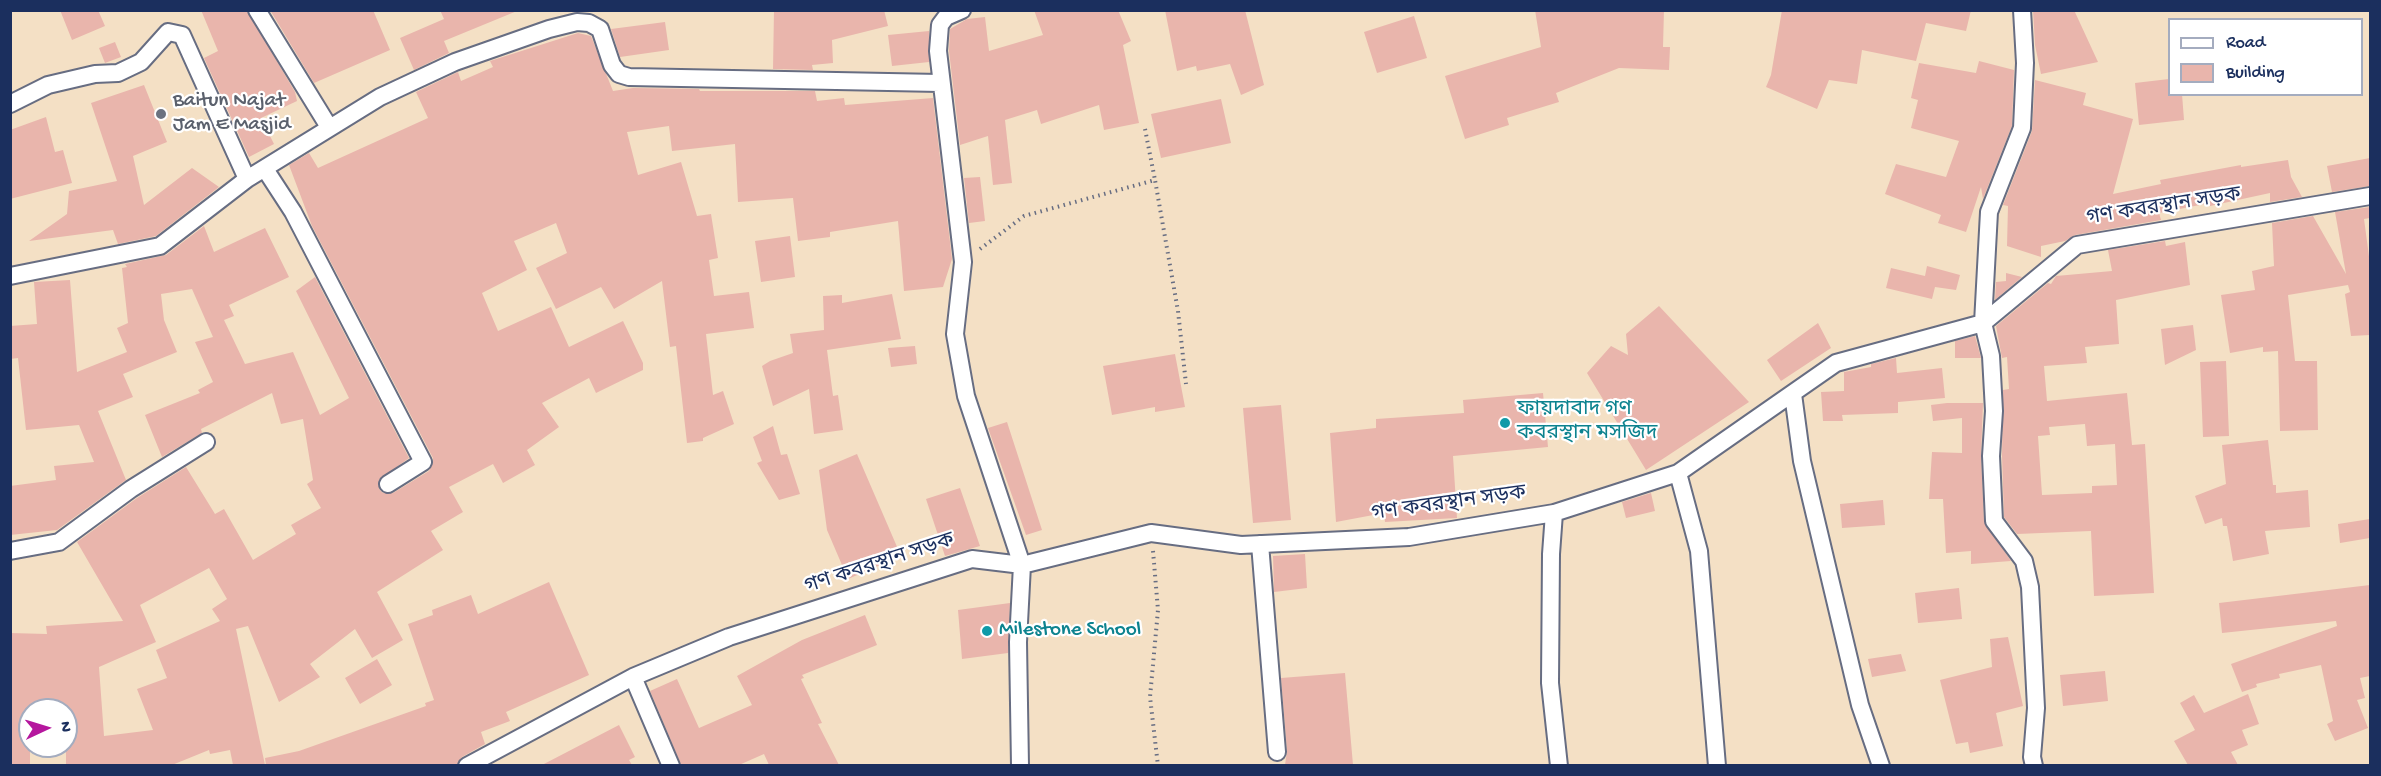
<!DOCTYPE html>
<html>
<head>
<meta charset="utf-8">
<style>
	body { margin:0 }
	#map { position:relative; width:2381px; height:776px; overflow:hidden; background:#f4e0c5; font-family:"Gochi Hand",sans-serif }
	canvas { display:block }
	.frame { position:absolute; inset:0; border:12px solid #1b2f5e; pointer-events:none }
	.legend { position:absolute; left:2168px; top:18px; width:195px; height:78px; box-sizing:border-box; background:#fff; border:2px solid #a4acbf; margin:0; padding:8px 10px; list-style:none; font-size:18px; color:#1b2f5e }
	.legend li { display:flex; align-items:center; gap:12px; height:30px }
	.legend b { width:30px; border:2px solid #a4acbf }
	.north { position:absolute; left:18px; top:698px; width:60px; height:60px; box-sizing:border-box; background:#fff; border:2px solid #a4acbf; border-radius:50%; rotate:86deg; font-size:16px; font-weight:700; line-height:24px; text-align:center; color:#1b2f5e }
	.north::after { content:''; display:block; margin:auto; width:21px; height:27px; background:#b5179e; clip-path:polygon(50% 0,100% 100%,50% 72%,0 100%) }
</style>
</head>
<body>
<div id="map">
<canvas width="2381" height="776"></canvas>
<div class="frame"></div>
<ul class="legend">
<li><b style="height:8px;background:#fff"></b>Road</li>
<li><b style="height:16px;background:#e9b5ac"></b>Building</li>
</ul>
<div class="north">N</div>
</div>
<script>
const ctx = document.querySelector('canvas').getContext('2d');
ctx.lineJoin = 'round';
function fillPath(path, color) { ctx.fillStyle = color; ctx.fill(path, 'evenodd'); }
const shape = rows => new Path2D(rows.map(r => 'M' + r).join(''));
function stroke(path, color, width, dash) { ctx.strokeStyle = color; ctx.lineWidth = width; ctx.lineCap = dash ? 'butt' : 'round'; ctx.setLineDash(dash || []); ctx.stroke(path); }
function write(font, color, halo, rows, align = 'center') {
  ctx.font = font + ' "Gochi Hand","Noto Sans Bengali",sans-serif'; ctx.lineWidth = 4.5; ctx.setLineDash([]); ctx.textBaseline = 'middle'; ctx.strokeStyle = halo; ctx.fillStyle = color; for (const [text, x, y, turn = 0] of rows) {
    ctx.save(); ctx.translate(x, y); ctx.rotate((+turn || 0) * Math.PI / 180); ctx.textAlign = isNaN(turn) ? turn : align; if (halo) ctx.strokeText(text, 0, 0); ctx.fillText(text, 0, 0); ctx.restore();
  }
}
fillPath(shape([
	[60,10,98,10,105,26,72,40],
	[201,10,247,10,295,92,297,101,261,118,274,144,249,157,204,58,218,51],
	[270,10,373,10,390,50,314,83],
	[440,10,517,10,517,11,444,41,449,53,414,70,400,38,444,19],
	[774,10,884,10,888,26,832,40,833,63,812,65,813,70,773,69],
	[1034,10,1118,10,1131,41,1123,45,1139,123,1104,130,1099,105,1041,124,1037,110,1005,120,1012,183,993,185,988,136,960,145,949,51,950,29,967,19,985,17,989,51,1043,35],
	[1165,10,1245,10,1264,85,1241,95,1230,64,1197,71,1196,66,1177,71],
	[1535,10,1664,10,1663,47,1670,47,1669,70,1619,68,1556,93,1559,102,1507,118,1509,125,1465,139,1445,76,1541,47],
	[1782,10,1971,10,1966,31,1926,23,1916,61,1862,50,1857,84,1829,80,1817,109,1766,87,1771,75],
	[2033,10,2074,10,2098,62,2041,74,2035,45],
	[1414,16,1427,58,1377,73,1364,32],
	[665,22,669,50,620,57,611,29],
	[929,31,929,62,892,66,888,35],
	[578,33,591,36,613,91,633,88,699,89,700,91,815,91,817,101,844,98,845,105,933,98,952,259,943,287,904,291,898,221,830,232,830,237,798,241,793,198,738,202,735,144,672,151,669,126,627,132,638,175,681,162,697,216,711,214,718,258,709,260,714,296,749,292,754,328,706,334,713,395,723,391,734,424,703,438,703,441,687,443,676,346,670,347,662,281,614,309,601,287,556,309,536,268,567,253,556,223,514,241,527,270,482,293,498,331,551,307,569,347,623,321,643,363,643,370,596,393,589,378,542,403,559,427,527,450,535,465,503,483,493,464,449,487,463,512,431,531,443,550,377,592,403,640,372,658,355,629,310,664,320,677,279,702,248,626,236,629,265,765,233,765,230,750,210,754,209,750,172,765,66,765,66,710,30,710,30,765,10,765,10,633,47,634,46,626,123,621,77,542,137,498,186,467,215,514,224,509,253,560,296,534,291,525,321,508,307,484,313,480,303,419,281,424,272,393,201,429,202,433,162,457,145,415,200,393,198,390,213,382,195,342,213,337,192,289,161,294,164,320,177,352,123,374,133,397,98,411,126,480,57,530,10,535,10,486,56,480,54,466,94,462,79,425,26,430,18,358,10,359,10,326,37,324,34,282,70,280,77,372,127,352,117,328,128,323,122,268,127,267,125,264,166,255,204,226,214,252,265,228,289,277,229,305,234,316,224,320,245,364,293,352,320,415,349,398,296,291,315,277,409,458,379,480,379,489,383,493,393,493,429,471,433,463,433,458,312,226,289,165,309,153,318,168,428,118,416,92,458,72,461,81,493,67,490,61],
	[209,568,227,599,212,609,220,621,156,650,167,678,137,689,153,730,104,736,99,667,156,642,140,605],
	[115,42,121,57,105,63,99,48],
	[1979,61,2014,70,2012,126,1983,199,1981,187,1966,232,1938,223,1941,215,1885,194,1896,164,1946,177,1959,141,1911,128,1918,100,1911,98,1919,63,1976,73],
	[2169,79,2169,94,2182,94,2184,120,2139,125,2135,83],
	[2035,80,2086,93,2083,105,2133,119,2113,194,2161,184,2160,180,2241,165,2241,167,2288,160,2291,177,2302,197,2270,202,2270,193,2210,206,2210,203,2159,213,2161,220,2075,235,2065,241,2041,246,2041,257,2007,246,2008,206,2003,205,2032,131],
	[144,85,167,142,133,156,144,205,192,168,219,187,156,236,118,244,113,230,29,241,67,214,69,191,117,181,91,103],
	[1221,99,1231,143,1161,158,1151,114],
	[46,117,55,152,63,150,72,183,10,199,10,130],
	[2370,158,2370,186,2332,192,2327,166],
	[980,177,985,221,969,223,964,178],
	[2370,207,2370,218,2364,219,2370,264,2370,335,2351,336,2345,294,2350,292,2348,285,2288,295,2295,361,2317,361,2318,430,2280,431,2278,351,2263,352,2263,347,2230,353,2221,295,2255,290,2252,271,2274,266,2272,223,2313,216,2346,274,2335,212],
	[790,236,795,277,761,282,755,241],
	[2165,241,2166,246,2185,242,2190,285,2116,300,2119,344,2085,347,2087,363,2044,366,2047,401,2127,393,2132,445,2145,444,2154,593,2094,596,2091,531,2017,534,2004,517,2002,456,2003,390,2009,389,2007,357,2002,358,1996,326,2048,283,2051,284,2056,276,2112,271,2108,250],
	[2085,424,2087,446,2115,444,2117,485,2092,486,2092,493,2042,495,2038,436,2050,435,2049,427],
	[1927,266,1960,275,1956,290,1935,287,1932,299,1886,288,1891,268,1925,276],
	[2006,273,2022,277,1995,300,1996,282,2006,281],
	[892,294,901,339,827,350,833,396,838,395,843,430,814,434,809,389,773,406,762,366,770,361,793,353,790,334,824,330,823,296,842,295,842,303],
	[1659,306,1749,402,1646,470,1587,373,1611,346,1628,355,1626,334],
	[1818,323,1831,348,1781,381,1767,360],
	[2193,325,2196,350,2165,365,2161,329],
	[1975,336,1981,358,1955,358,1955,341],
	[915,346,917,364,891,367,888,348],
	[1175,354,1185,407,1155,412,1155,407,1112,415,1103,366],
	[1896,358,1897,373,1942,368,1945,398,1898,402,1898,413,1842,415,1843,421,1823,421,1821,392,1844,391,1844,372,1871,367,1871,364],
	[2226,361,2229,436,2203,437,2200,362],
	[1543,393,1548,447,1453,456,1457,518,1385,522,1384,513,1336,522,1330,433,1376,428,1376,419,1464,413,1463,400],
	[1947,403,1983,403,1981,456,1984,521,2011,561,1971,564,1971,551,1946,553,1943,499,1929,499,1932,452,1962,453,1962,418,1933,421,1931,405],
	[1281,405,1291,520,1253,523,1243,408],
	[1007,422,1042,530,1026,535,988,428],
	[773,426,781,455,787,454,800,494,779,500,757,463,762,461,753,437],
	[2268,440,2273,485,2276,485,2276,493,2308,490,2310,527,2265,531,2269,554,2233,561,2227,526,2223,526,2222,518,2205,524,2195,496,2226,484,2222,445],
	[857,454,901,556,848,579,827,530,819,470],
	[960,488,980,546,945,556,926,499],
	[1651,493,1655,511,1626,518,1622,502],
	[1883,500,1885,525,1842,528,1840,504],
	[2370,519,2370,538,2340,543,2338,524],
	[1305,554,1307,588,1274,592,1273,556],
	[549,582,589,675,506,712,510,721,481,732,485,744,462,757,457,765,266,765,265,758,299,751,426,706,425,703,434,700,408,624,433,615,432,610,471,595,478,614],
	[2370,585,2370,676,2360,678,2365,698,2357,700,2368,728,2335,741,2327,724,2333,721,2321,665,2279,674,2280,678,2256,684,2257,687,2242,692,2231,664,2337,626,2336,621,2222,633,2219,603],
	[1959,588,1962,619,1918,623,1915,593],
	[1010,603,1008,653,962,659,958,610],
	[865,615,877,645,802,675,804,678,801,679,822,723,818,724,839,765,769,765,764,754,739,765,681,765,650,691,677,679,699,728,752,705,737,676,802,640],
	[2008,637,2023,706,1996,713,2003,746,1970,753,1968,742,1956,744,1940,680,1992,667,1990,639],
	[1901,654,1906,671,1872,677,1868,659],
	[377,659,392,685,360,704,345,678],
	[2105,671,2108,701,2063,706,2060,675],
	[1345,673,1353,765,1285,765,1287,751,1281,678],
	[2248,694,2259,724,2242,730,2248,745,2231,752,2238,765,2188,765,2174,741,2195,730,2180,703,2194,695,2204,713],
	[619,725,635,757,629,760,632,765,542,765]
]), '#e9b5ac');
const street = shape([
	[257,10,329,127],
	[962,10,946,17,940,25,938,51,963,262,955,334,966,396,1022,565,1018,642,1020,766],
	[2022,10,2025,63,2022,128,1989,212,1983,323,1991,356,1994,411,1991,456,1994,521,2024,561,2030,587,2036,708,2032,757,2034,766],
	[10,104,48,85,95,74,118,73,141,62,168,32,182,35,247,179],
	[265,169,293,212,423,462,388,484],
	[10,276,160,246,247,179,380,97,455,62,549,29,577,22,589,23,600,29,612,65,619,74,629,77,940,83],
	[1793,394,1802,461,1860,705,1881,766],
	[1678,473,1699,551,1717,766],
	[1554,513,1551,554,1550,683,1559,766],
	[1260,544,1277,752],
	[10,551,59,542,131,489,206,442],
	[633,677,671,766],
	[467,766,633,677,729,637,972,559,1022,565,1151,533,1241,545,1409,537,1554,513,1678,473,1836,363,1983,323,2077,245,2370,196]
]);
stroke(street, '#676d82', 20);
stroke(shape([
	[1145,129,1155,180],
	[980,249,1024,216,1155,180,1178,311,1186,384],
	[1153,551,1158,610,1150,697,1158,766]
]), '#676d82', 4, [1.5, 4.5]);
stroke(street, '#fff', 16);
for (const [x, y, r, color] of [
	[161,114,6,"#6b7280"],
	[1505,423,6,"#0f9aa8"],
	[987,631,6,"#0f9aa8"]
]) { const dot = new Path2D(); dot.arc(x, y, r, 0, 2 * Math.PI); ctx.fillStyle = color; ctx.fill(dot); stroke(dot, '#fff', 2); }
write('21px', '#5b616d', '#fff', [
	["Baitun Najat",173,102],
	["Jam E Masjid",173,126]
], 'left');
write('21px', '#1b2f5e', '#fff', [
	["গণ কবরস্থান সড়ক",2164,208,-9],
	["গণ কবরস্থান সড়ক",1449,505,-8],
	["গণ কবরস্থান সড়ক",880,565,-18]
]);
write('21px', '#0d838f', '#fff', [
	["ফায়দাবাদ গণ",1517,411],
	["কবরস্থান মসজিদ",1517,435],
	["Milestone School",999,631]
], 'left');
</script>
</body>
</html>
